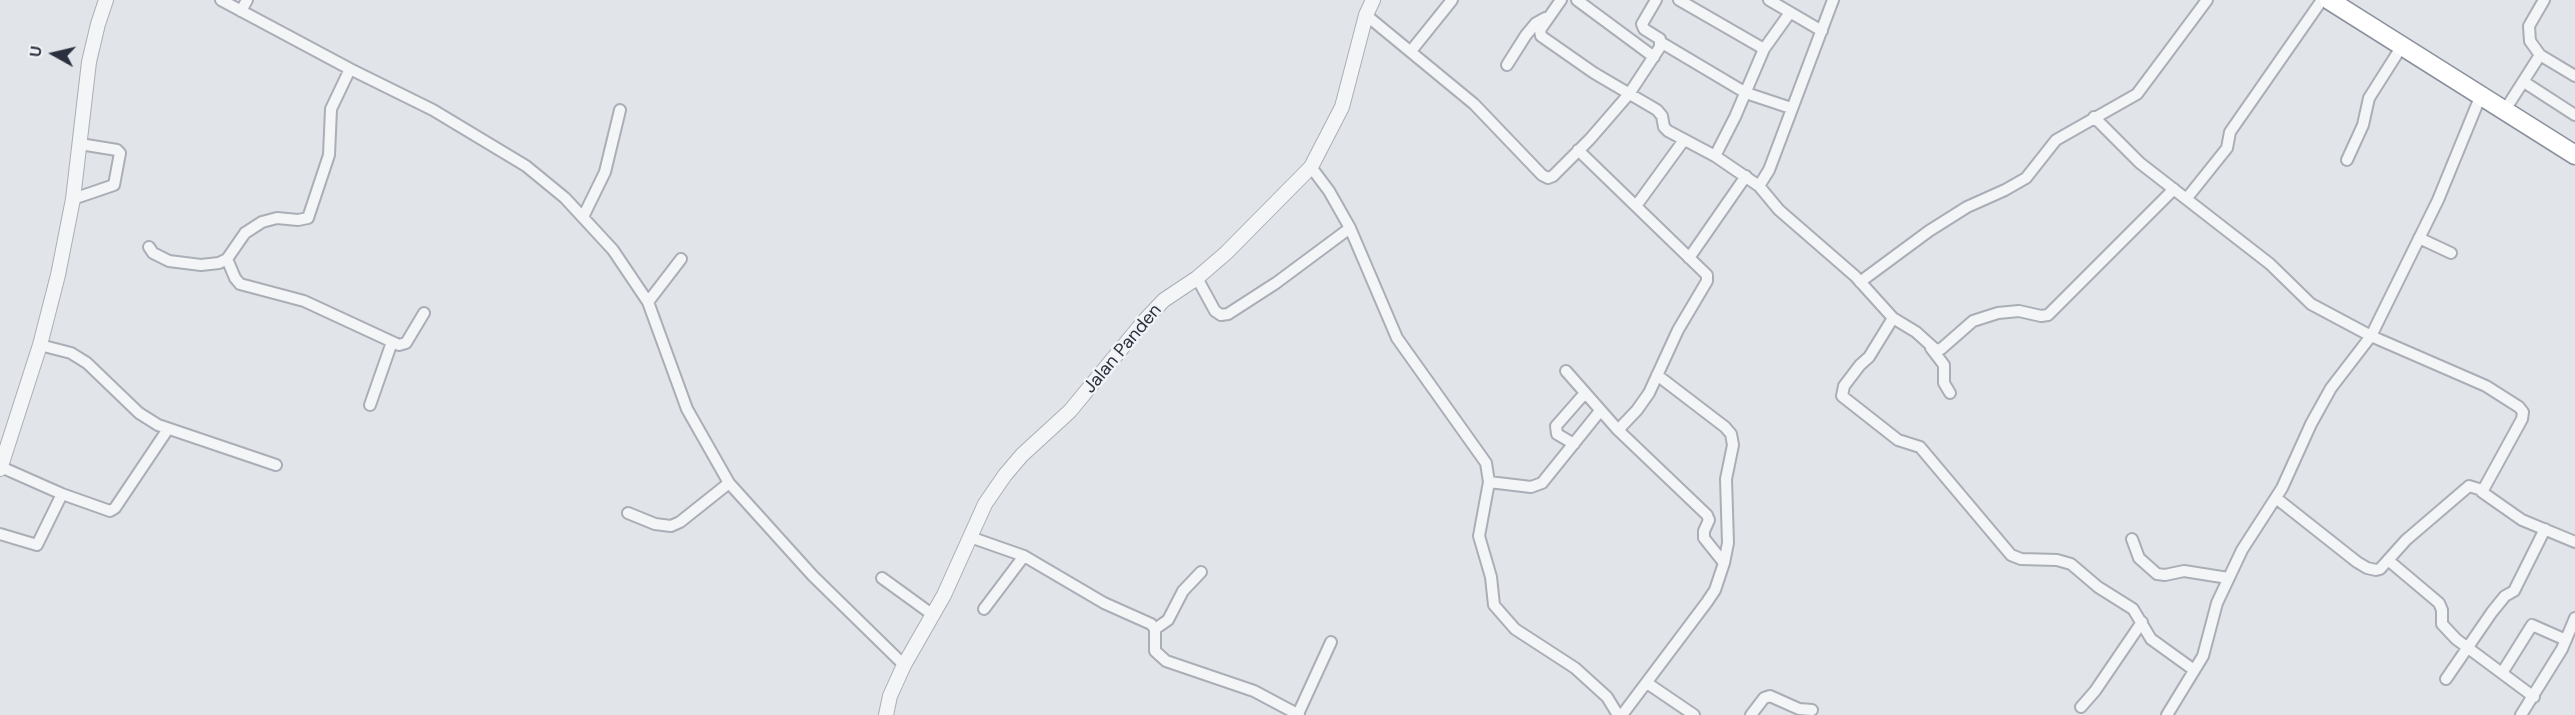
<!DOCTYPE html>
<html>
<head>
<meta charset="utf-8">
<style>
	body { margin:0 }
	#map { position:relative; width:2575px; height:715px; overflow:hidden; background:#e1e4e9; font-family:"DM Sans",sans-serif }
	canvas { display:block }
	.north { position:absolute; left:24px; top:24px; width:60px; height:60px; -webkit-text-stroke:4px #f1f3f6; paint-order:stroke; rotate:278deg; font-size:16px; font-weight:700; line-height:24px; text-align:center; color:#2b303f }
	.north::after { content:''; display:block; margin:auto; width:21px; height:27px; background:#2b303f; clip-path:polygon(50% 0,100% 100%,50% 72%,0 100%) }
</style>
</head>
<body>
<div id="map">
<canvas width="2575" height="715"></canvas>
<div class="north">U</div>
</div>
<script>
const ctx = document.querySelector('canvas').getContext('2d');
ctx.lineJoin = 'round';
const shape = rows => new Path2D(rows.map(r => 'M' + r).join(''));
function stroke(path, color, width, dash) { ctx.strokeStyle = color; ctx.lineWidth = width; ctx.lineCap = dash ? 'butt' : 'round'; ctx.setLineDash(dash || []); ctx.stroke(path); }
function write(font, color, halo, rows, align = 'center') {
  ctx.font = font + ' "DM Sans",sans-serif'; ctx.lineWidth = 5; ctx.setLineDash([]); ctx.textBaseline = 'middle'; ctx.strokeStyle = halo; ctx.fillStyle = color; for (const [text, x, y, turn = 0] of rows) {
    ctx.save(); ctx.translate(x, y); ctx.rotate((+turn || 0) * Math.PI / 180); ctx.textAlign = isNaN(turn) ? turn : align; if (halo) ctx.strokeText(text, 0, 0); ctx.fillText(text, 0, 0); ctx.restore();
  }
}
const minor = shape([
	[221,0,350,69,433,110,526,166,565,198,613,250,648,302,687,409,729,483,813,576,904,665],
	[1561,0,1540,30,1541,36,1594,73,1657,110,1662,116,1664,127,1668,131,1715,156,1759,186,1779,210,1855,276,1893,318,1916,332,1936,350,1941,349,1973,321,1998,313,2019,311,2041,316,2048,315,2174,189],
	[1577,0,1654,57],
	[1679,0,1764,49],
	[1769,0,1822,31],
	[2544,0,2529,26,2530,41,2540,55,2575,76],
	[241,11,247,0],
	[1366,15,1474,104,1542,175,1548,178,1553,176,1590,139,1629,94,1660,47,1660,39,1644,29,1642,24,1656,0],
	[1662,43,1746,93,1791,108],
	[1411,51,1452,0],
	[1507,65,1526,35,1536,23,1545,18],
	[2524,82,2575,115],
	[2505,110,2540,55],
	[2094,117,2140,163,2270,264,2311,304,2371,336,2486,386,2519,407,2523,412,2522,419,2482,492,2522,520,2575,542],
	[1578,150,1707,275,1707,281,1678,330,1649,393,1637,410,1618,430],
	[1715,156,1735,117,1764,49,1789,14],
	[2347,160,2363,125,2369,98,2402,46],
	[1311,167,1329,191,1350,228,1397,338,1486,463,1489,482,1479,536,1491,577,1494,605,1515,629,1575,668,1607,697,1618,715],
	[1759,186,1769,170,1833,0],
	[2187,198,2227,148,2230,132,2322,0],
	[73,199,114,185,120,153,117,150,80,144],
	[1636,206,1684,140],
	[583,217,605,172,620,110],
	[2419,238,2451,253],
	[149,247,153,253,169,261,201,265,219,263,227,259,245,233,262,222,277,218,298,220,308,218,329,155,331,109,350,69],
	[1689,258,1746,176],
	[227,259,235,278,240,284,304,301,399,345,406,343,424,313],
	[1197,278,1215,311,1221,315,1228,314,1276,283,1350,228],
	[1860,282,1929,231,1967,207,2005,190,2026,178,2056,140,2137,94,2207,0],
	[648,302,681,259],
	[1893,318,1869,357,1860,365,1844,386,1842,396,1898,440,1920,447,2011,555,2021,559,2057,560,2071,564,2098,587,2133,609,2151,639,2194,670],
	[40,345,71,353,87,363,139,413,158,425,276,465],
	[1931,348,1944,365,1944,383,1950,393],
	[1566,371,1618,430,1707,515,1709,520,1704,531,1704,538,1724,563,1715,590,1707,602,1622,715],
	[1657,375,1725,427,1731,434,1733,445,1726,479,1728,543,1724,563],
	[370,405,392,342],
	[1574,444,1557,434,1556,426,1585,393],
	[1,467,62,494,110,511,115,508,168,429],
	[1489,482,1531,487,1542,483,1600,411],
	[2276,498,2357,562,2367,568,2376,570,2380,569,2406,540,2469,486,2482,490],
	[628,513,655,524,671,526,680,522,729,483],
	[0,534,37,545,62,494],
	[970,537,1024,556,1104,603,1151,624,1155,629,1155,651,1166,661,1254,691,1299,715],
	[2132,539,2139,558,2157,574,2165,575,2184,571,2228,578],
	[2388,560,2439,603,2442,610,2442,624,2456,639,2534,697],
	[882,578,933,615],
	[984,609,1024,556],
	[1155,629,1168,620,1183,591,1201,572],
	[2502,673,2532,625,2566,640],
	[2446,679,2492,612,2505,596,2514,591,2545,529],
	[1647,683,1694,715],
	[2081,707,2095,691,2142,622],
	[1298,714,1331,642],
	[1751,715,1764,698,1770,696,1799,709,1812,710],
	[2167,715,2203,656,2217,603,2242,550,2282,488,2311,424,2331,388,2371,336,2438,200,2481,95],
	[2521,715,2562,649,2575,618]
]);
const tertiary = shape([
	[0,469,40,345,58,275,73,199,89,62,98,24,106,0],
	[886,715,890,696,904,665,944,595,985,504,1005,475,1022,455,1070,411,1145,320,1164,300,1197,278,1226,253,1311,167,1342,107,1366,15,1373,0]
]);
const trunk = shape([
	[2329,0,2575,155]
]);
stroke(minor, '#aaaeb6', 14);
stroke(tertiary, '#aaaeb6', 16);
stroke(trunk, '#8a909e', 21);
stroke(minor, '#f4f5f7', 10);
stroke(tertiary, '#f4f5f7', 14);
stroke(trunk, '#fff', 18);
write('18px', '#2b303f', '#f1f3f6', [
	["Jalan Panden",1123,349,-50]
]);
</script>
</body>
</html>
